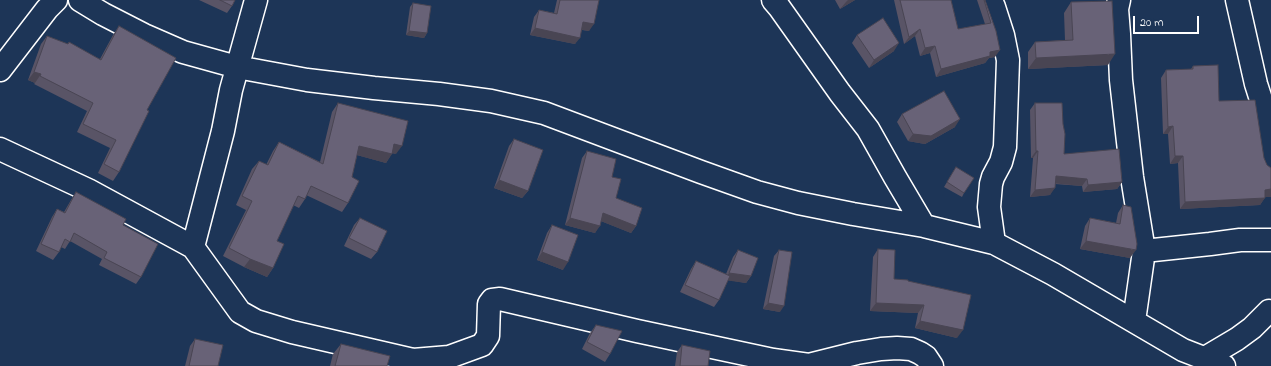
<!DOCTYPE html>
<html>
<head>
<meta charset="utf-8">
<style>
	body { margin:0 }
	#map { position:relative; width:1271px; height:366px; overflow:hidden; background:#1d3557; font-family:"Indie Flower",sans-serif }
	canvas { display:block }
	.scale { position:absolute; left:1133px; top:16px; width:66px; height:18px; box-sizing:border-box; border:2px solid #fff; border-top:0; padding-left:5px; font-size:12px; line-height:14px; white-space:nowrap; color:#fff; -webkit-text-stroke:3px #1d3557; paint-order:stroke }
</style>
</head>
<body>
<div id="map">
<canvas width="1271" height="366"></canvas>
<div class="scale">20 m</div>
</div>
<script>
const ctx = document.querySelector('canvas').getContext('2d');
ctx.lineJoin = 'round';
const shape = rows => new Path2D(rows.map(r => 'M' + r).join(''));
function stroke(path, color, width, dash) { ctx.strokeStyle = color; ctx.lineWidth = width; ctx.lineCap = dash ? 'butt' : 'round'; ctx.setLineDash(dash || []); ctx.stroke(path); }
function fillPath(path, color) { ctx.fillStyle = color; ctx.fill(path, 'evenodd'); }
const street = shape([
	[80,0,103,14,144,35,183,52,237,67,307,80,374,88,439,94,491,101,544,113,701,172,757,192,798,203,853,214,924,226,994,243,1053,274,1183,350,1224,366],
	[773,0,779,7,840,93,868,129,895,177,924,226],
	[991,0,994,7,1003,35,1008,60,1005,147,1001,162,993,177,991,184,989,207,994,243],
	[1119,0,1117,9,1119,34,1121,80,1132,177,1144,251,1134,321],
	[1237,0,1256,84,1263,106,1271,164],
	[0,70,47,9,56,0],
	[0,149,88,190,193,247,240,312,256,321,292,332,413,360,449,357,482,345,488,336,489,304,492,300,500,299,637,331,773,360,809,365,857,353,881,349,897,348,911,349,920,353,926,357,932,366],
	[193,247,223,131,231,90,256,0],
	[1144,251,1210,244,1240,240,1271,240],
	[1205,358,1237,339,1252,328,1269,311]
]);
stroke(street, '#fff', 25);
stroke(street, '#1d3557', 22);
fillPath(shape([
	[199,0,235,0,232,6,227,13],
	[557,0,599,0,589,31,582,30,575,44,530,35,534,17,539,10,554,13],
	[835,0,855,0,840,9],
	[894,0,951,0,958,29,985,24,977,0,985,0,996,31,995,57,989,58,985,63,936,77,930,53,920,56,915,36,904,44],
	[1071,2,1108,65,1028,69,1028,52,1035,42,1065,40,1064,13],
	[413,3,427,33,424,38,406,35,410,7],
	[119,26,147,110,119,172,113,181,98,173,110,148,77,132,87,111,34,84,35,83,28,80,41,44,47,36,100,59,113,35],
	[857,35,894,51,869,68,852,43],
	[1193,66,1219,101,1264,158,1267,165,1271,168,1271,197,1265,197,1260,205,1180,209,1178,163,1170,164,1168,134,1163,134,1161,78,1166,70,1191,69],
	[338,103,396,154,392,153,386,163,357,155,352,177,348,203,342,212,306,195,305,199,299,208,293,205,277,241,273,268,267,277,244,267,223,256,246,210,236,205,252,169,259,161,266,165,273,151,279,142,320,162,332,112],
	[1035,103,1064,154,1122,182,1117,189,1083,192,1082,186,1055,184,1050,195,1030,197,1033,158,1031,158,1030,110],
	[902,114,955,127,925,144,908,141,897,122],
	[514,139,528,191,522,198,494,188,509,146],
	[587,151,612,177,616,198,636,226,631,233,601,221,595,233,565,225,582,158],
	[956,167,964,193,962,197,944,187],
	[76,192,123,225,141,277,136,284,99,265,102,259,70,241,65,249,61,247,59,252,53,260,36,251,52,217,57,209,64,212,71,200],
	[1123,205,1130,258,1080,249,1085,226,1090,218,1116,223,1118,213],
	[360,218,377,252,371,259,344,246,354,225],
	[552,225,563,270,537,260,547,233],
	[878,249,894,279,908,281,957,338,915,328,918,313,870,311,873,257],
	[738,250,751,276,746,283,728,280,719,300,714,307,680,292,691,269,696,261,726,274,733,257],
	[779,250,780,312,763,309,774,256],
	[596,325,610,354,605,362,582,349,590,333],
	[195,339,218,366,185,366,190,346],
	[341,344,387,366,330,366,333,354],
	[682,345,708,366,675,366,677,352]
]), '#595466');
fillPath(shape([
	[848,0,855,0,840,9,846,2],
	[583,22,594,24,589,31,578,29],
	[535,28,580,38,575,44,530,35],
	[920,29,915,36,904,44,909,37],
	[409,31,427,33,424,38,406,35],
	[899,43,894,51,869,68,874,60],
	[935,46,930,53,920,56,925,48],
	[1000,50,995,57,989,58,985,63,936,77,941,69,990,52],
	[1115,54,1108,65,1028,69,1036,58],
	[34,72,41,74,35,83,28,80],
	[960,119,955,127,925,144,908,141,913,134],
	[1173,126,1168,134,1163,134,1168,127],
	[394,144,402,146,396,154,388,152],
	[359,146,392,154,386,163,353,154],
	[1036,151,1038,151,1033,158,1031,158],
	[1175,156,1183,156,1178,163,1170,164],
	[1056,176,1087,179,1082,186,1051,183],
	[499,180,528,191,522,198,494,188],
	[1122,182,1117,189,1083,192,1088,185],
	[1055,188,1050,195,1030,197,1035,190],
	[1271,189,1271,197,1259,197,1265,190],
	[1265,198,1260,205,1180,209,1185,202],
	[603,213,636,226,631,233,598,220],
	[570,218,600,226,595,233,565,225],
	[1086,241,1136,250,1130,258,1080,249],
	[542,252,568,262,563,270,537,260],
	[250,259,273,268,267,277,244,267],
	[729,273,751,276,746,283,724,280],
	[768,303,784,306,780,312,763,309],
	[876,303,924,305,918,313,870,311],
	[920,321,963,330,957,338,915,328]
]), '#494553');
const building = shape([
	[220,0,235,0,232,6,220,0],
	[560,0,599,0,594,24,583,22,580,38,535,28,539,10,557,14,560,0],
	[900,0,951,0,958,29,991,23,984,0,985,0,996,31,1000,50,990,52,990,56,941,69,935,46,925,48,920,29,909,37,900,0],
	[1112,1,1115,54,1036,58,1035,42,1073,40,1071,2,1112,1],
	[413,3,431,6,427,33,409,31,413,3],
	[883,18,899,43,874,60,857,35,883,18],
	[119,26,176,58,147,110,149,111,119,172,104,164,116,140,83,124,93,103,40,76,41,74,34,72,47,36,68,44,69,42,101,60,119,26],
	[1218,65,1219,101,1255,100,1264,158,1267,165,1271,168,1271,189,1265,190,1265,198,1185,202,1183,156,1175,156,1173,126,1168,127,1166,70,1193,69,1193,66,1218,65],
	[944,91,960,119,931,136,913,134,902,114,944,91],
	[338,103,408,121,402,146,394,144,392,154,359,146,352,177,359,181,348,203,311,186,305,199,298,196,277,241,284,244,273,268,250,259,229,248,252,201,242,196,259,161,268,165,279,142,323,164,338,103],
	[1035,103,1062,103,1063,124,1065,134,1064,154,1119,149,1122,182,1088,185,1087,179,1056,176,1055,188,1035,190,1038,151,1036,151,1035,103],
	[514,139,543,150,528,191,499,180,514,139],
	[587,151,616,159,612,177,621,179,616,198,642,208,636,226,603,213,600,226,570,218,587,151],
	[956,167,974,178,964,193,947,182,956,167],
	[76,192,126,219,123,225,158,244,141,277,104,258,107,252,74,233,70,242,65,239,59,252,41,244,57,209,65,213,76,192],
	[1123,205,1131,207,1137,244,1136,250,1086,241,1090,218,1120,224,1123,205],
	[360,218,387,231,377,252,349,238,360,218],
	[552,225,578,235,568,262,542,252,552,225],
	[878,249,895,250,894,279,908,280,908,281,971,295,963,330,920,321,924,305,876,303,878,249],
	[738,250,758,258,751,276,729,273,738,250],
	[779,250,792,252,784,306,768,303,779,250],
	[696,261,730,276,719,300,685,285,696,261],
	[596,325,622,331,610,354,587,342,596,325],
	[195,339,223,345,218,366,189,366,195,339],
	[341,344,390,356,387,366,335,366,341,344],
	[682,345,710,351,708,366,680,366,682,345]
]);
fillPath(building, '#686277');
stroke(building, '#494553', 1);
</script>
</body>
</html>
